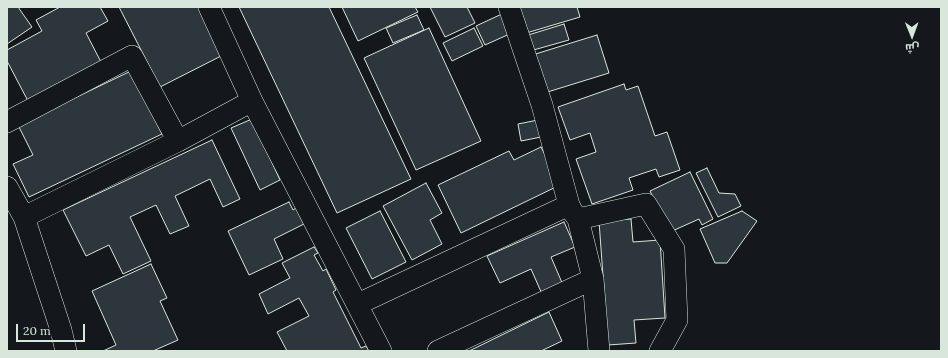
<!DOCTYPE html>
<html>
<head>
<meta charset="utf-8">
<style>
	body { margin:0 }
	#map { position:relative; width:948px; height:358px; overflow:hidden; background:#14181c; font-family:Lora,Cairo,serif }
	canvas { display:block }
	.frame { position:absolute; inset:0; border:8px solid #d8e6dc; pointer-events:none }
	.north { position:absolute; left:892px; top:16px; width:40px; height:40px; -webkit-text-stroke:3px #14181c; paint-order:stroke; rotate:179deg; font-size:11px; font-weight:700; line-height:16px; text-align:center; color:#d8e6dc }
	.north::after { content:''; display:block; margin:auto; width:14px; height:18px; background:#d8e6dc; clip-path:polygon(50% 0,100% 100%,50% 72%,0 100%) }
	.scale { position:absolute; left:16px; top:324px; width:69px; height:18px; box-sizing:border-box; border:2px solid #d8e6dc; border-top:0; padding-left:5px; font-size:12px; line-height:14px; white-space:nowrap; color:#d8e6dc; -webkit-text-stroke:3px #14181c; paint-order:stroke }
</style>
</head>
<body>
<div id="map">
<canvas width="948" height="358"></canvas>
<div class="frame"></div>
<div class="north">ش</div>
<div class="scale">20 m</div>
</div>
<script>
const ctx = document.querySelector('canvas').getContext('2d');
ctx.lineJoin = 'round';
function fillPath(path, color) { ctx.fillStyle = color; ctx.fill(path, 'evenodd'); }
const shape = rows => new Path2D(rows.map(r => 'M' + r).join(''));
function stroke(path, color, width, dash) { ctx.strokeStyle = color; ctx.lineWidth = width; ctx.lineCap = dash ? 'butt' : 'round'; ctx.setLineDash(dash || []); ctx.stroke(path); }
const building = shape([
	[7,7,18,7,32,27,7,44,7,7],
	[60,7,100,7,108,21,86,33,101,62,28,101,7,61,7,50,42,31,36,20,60,7],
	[119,7,201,7,225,54,160,87,119,7],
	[239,7,329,7,411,179,337,213,239,7],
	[342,7,415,7,418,12,358,41,342,7],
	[430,7,467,7,475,23,445,37,430,7],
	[515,7,577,7,580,17,523,34,515,7],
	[504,13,514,32,485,45,476,26,504,13],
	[417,15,424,30,393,43,386,28,417,15],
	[564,24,569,40,530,51,525,36,564,24],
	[429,28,481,141,416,170,364,58,429,28],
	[474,28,483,46,452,61,443,43,474,28],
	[597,35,609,73,541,94,529,56,597,35],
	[131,71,162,134,29,197,13,164,33,155,18,125,131,71],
	[624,84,626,90,638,86,655,136,667,132,680,170,659,177,656,169,629,178,633,190,592,204,576,159,596,152,590,133,570,140,558,107,624,84],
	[252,119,280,180,260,190,231,128,252,119],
	[543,119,546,136,521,141,518,124,543,119],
	[212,140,240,199,223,207,210,179,175,196,189,226,170,234,156,205,130,217,151,261,123,274,109,245,86,256,63,210,212,140],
	[541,147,560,185,461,233,438,185,509,151,514,160,541,147],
	[707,168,719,193,735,194,741,206,718,217,696,173,707,168],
	[690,172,713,219,702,225,699,219,670,232,650,191,690,172],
	[426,183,442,213,430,220,442,244,412,260,383,206,426,183],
	[289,202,293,210,296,208,304,224,274,239,283,259,249,275,228,231,289,202],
	[380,211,406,262,372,279,346,228,380,211],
	[742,211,757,221,727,263,715,263,700,229,742,211],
	[631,219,633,242,660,240,665,318,634,320,636,343,608,345,599,221,631,219],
	[564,222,575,247,551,257,563,285,542,294,531,269,500,283,487,256,564,222],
	[314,247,318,253,314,255,323,271,326,269,336,290,333,292,361,348,366,346,369,351,287,351,277,332,309,316,299,298,268,314,259,294,290,278,282,263,314,247],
	[151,264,167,298,160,301,178,340,153,351,103,351,116,345,92,291,151,264],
	[549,312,562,341,541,351,469,351,549,312]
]);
fillPath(building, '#2c363c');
stroke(building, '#d8e6dc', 1);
const minor = shape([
	[209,7,252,101,381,351],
	[509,7,542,105,569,205,572,211,578,219,593,279,599,351],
	[7,122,132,56,178,141],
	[7,187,24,217,61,330,66,351],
	[24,217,178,141,252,101],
	[578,219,646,204,674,249,677,320,660,351],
	[358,304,569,205],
	[438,351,593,279]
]);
stroke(minor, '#d8e6dc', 22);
stroke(minor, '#14181c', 21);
</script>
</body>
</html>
